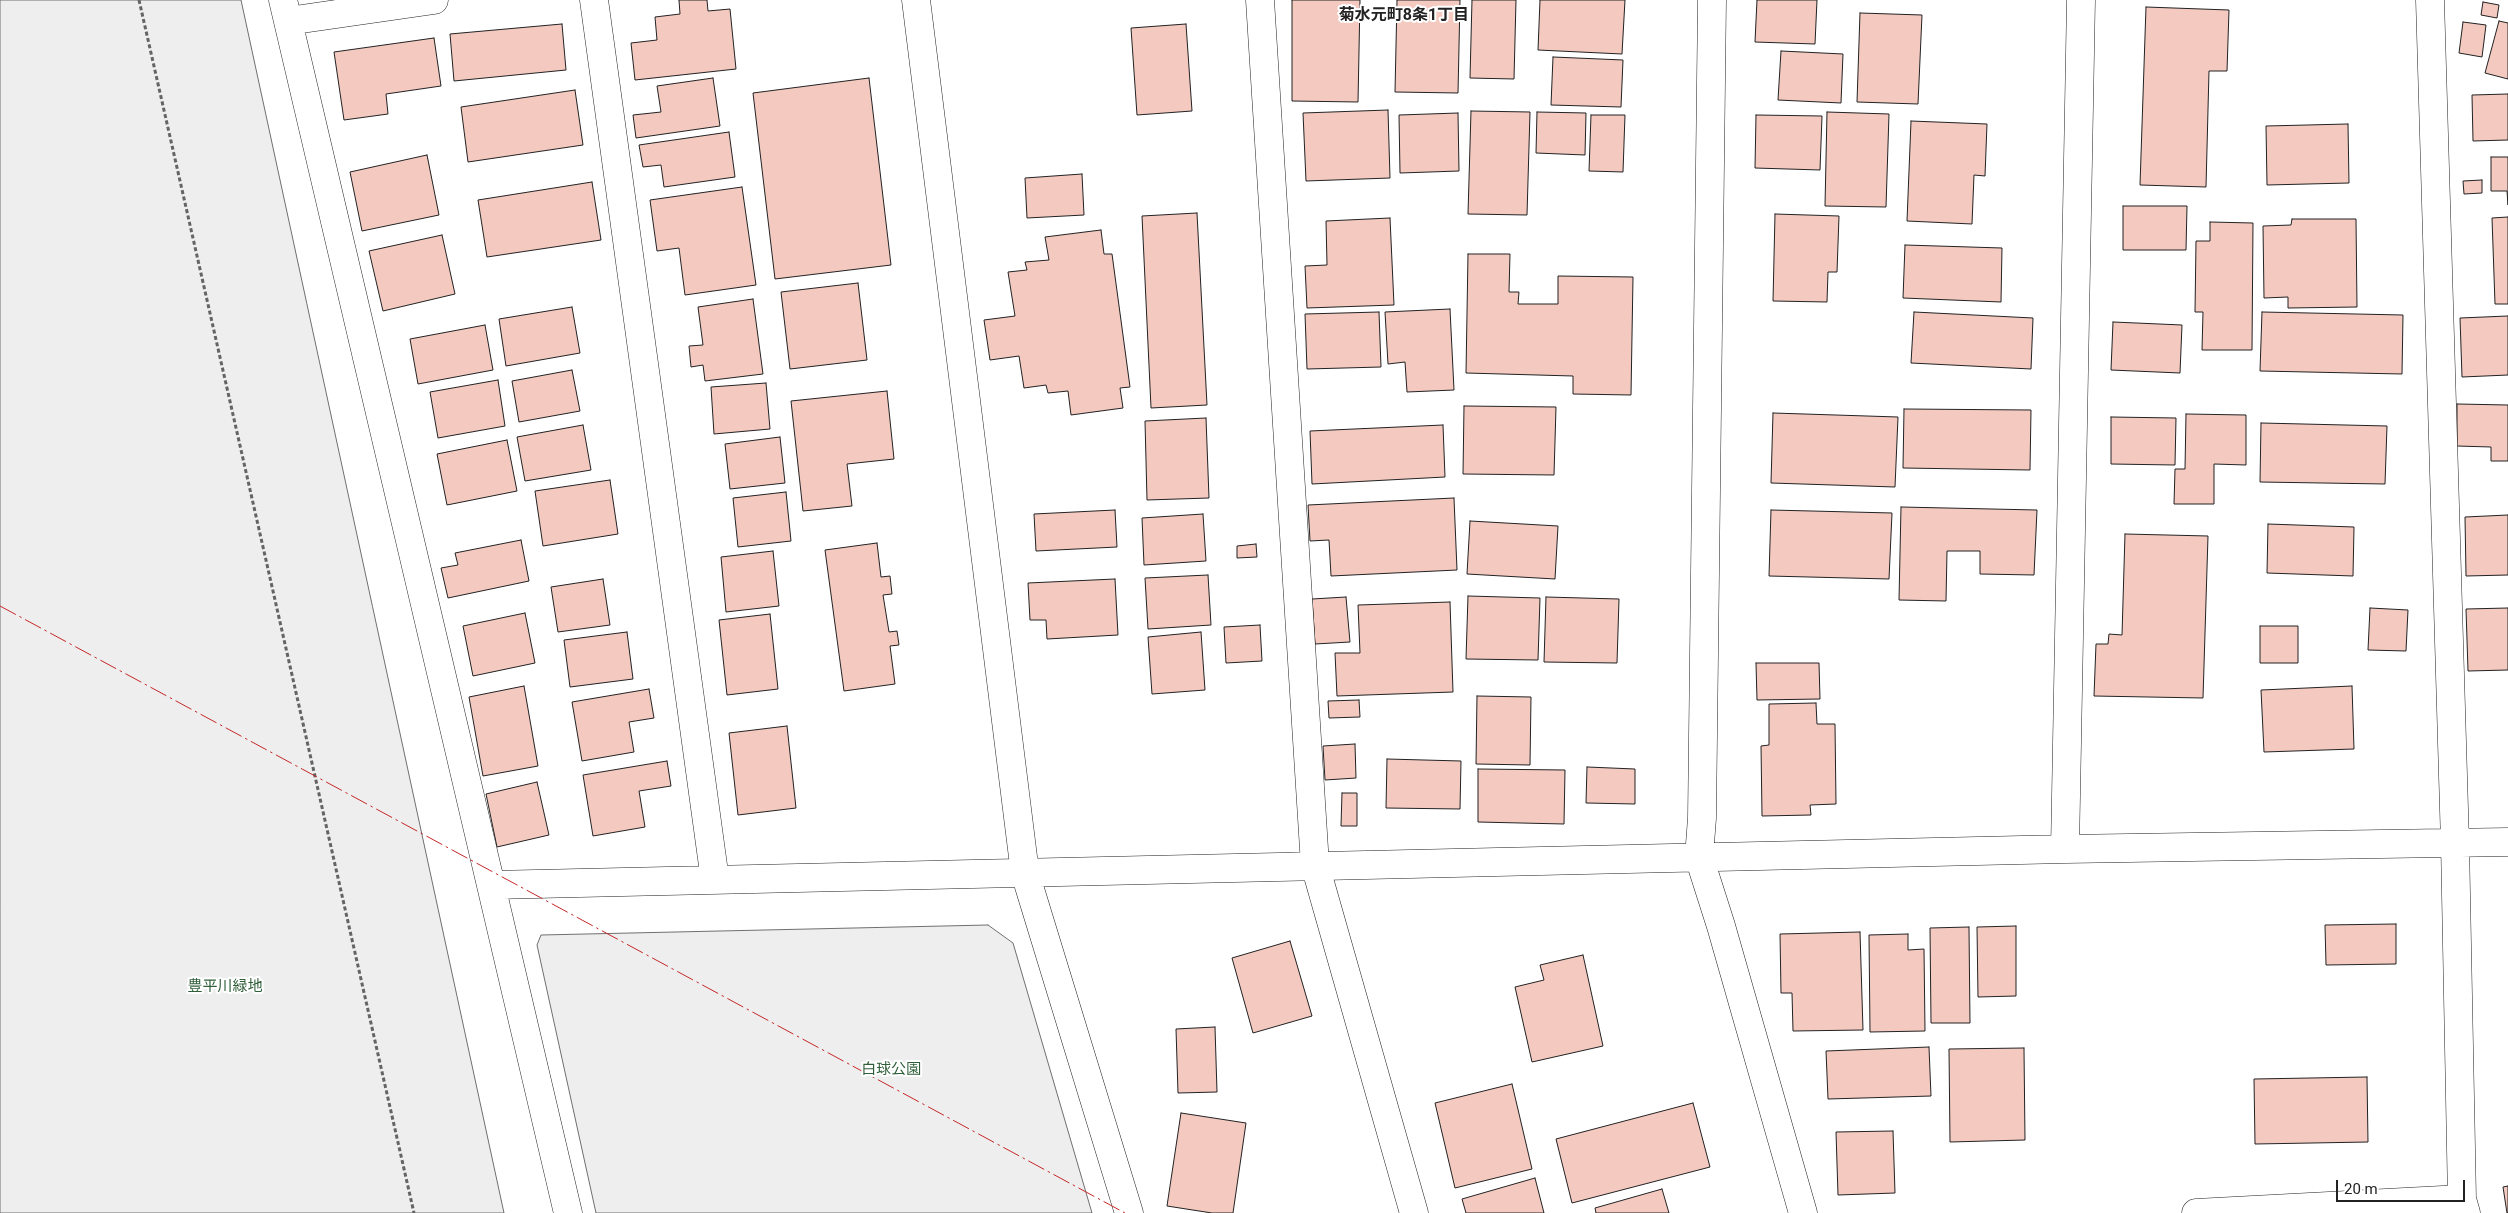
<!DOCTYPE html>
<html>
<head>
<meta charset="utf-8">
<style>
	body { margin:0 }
	#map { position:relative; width:2508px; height:1213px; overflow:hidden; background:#fff; font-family:Roboto,sans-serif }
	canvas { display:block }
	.scale { position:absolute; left:2336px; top:1180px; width:129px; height:22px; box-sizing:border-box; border:2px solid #222; border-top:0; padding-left:6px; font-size:15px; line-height:18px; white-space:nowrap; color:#222; -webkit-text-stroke:4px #fff; paint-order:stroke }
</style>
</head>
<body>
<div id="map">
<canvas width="2508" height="1213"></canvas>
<div class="scale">20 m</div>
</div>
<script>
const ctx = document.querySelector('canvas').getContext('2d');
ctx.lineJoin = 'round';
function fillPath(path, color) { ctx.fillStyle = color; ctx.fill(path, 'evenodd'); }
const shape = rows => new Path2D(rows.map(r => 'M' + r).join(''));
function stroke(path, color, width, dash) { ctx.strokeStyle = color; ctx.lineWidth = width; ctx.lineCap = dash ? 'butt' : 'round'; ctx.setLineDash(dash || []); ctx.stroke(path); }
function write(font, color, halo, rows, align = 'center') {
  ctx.font = font + ' Roboto,"Noto Sans JP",sans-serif'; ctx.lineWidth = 4; ctx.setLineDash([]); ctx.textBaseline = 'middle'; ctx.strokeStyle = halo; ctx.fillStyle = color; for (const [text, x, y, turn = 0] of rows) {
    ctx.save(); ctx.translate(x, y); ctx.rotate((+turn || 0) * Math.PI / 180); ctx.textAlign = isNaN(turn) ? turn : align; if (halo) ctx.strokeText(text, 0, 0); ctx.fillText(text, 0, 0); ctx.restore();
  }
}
const green = shape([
	[0,0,241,0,504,1213,0,1213,0,0],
	[988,925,1013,943,1092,1213,596,1213,537,945,541,935,988,925]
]);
fillPath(green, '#eee');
stroke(green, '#6f6f6f', 1);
const building = shape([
	[679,0,707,0,708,11,730,9,736,69,635,80,631,43,657,40,655,17,680,14,679,0],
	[1292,0,1360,0,1358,102,1292,101,1292,0],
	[1397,0,1460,0,1458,93,1395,92,1397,0],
	[1472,0,1516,0,1514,79,1470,78,1472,0],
	[1540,0,1625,0,1622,54,1538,50,1540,0],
	[1757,0,1817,0,1815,44,1755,42,1757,0],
	[2483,2,2499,5,2497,18,2481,15,2483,2],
	[2146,7,2229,10,2227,71,2209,71,2206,187,2140,185,2146,7],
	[1860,13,1922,15,1918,104,1857,102,1860,13],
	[2499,21,2508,23,2508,79,2485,73,2499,21],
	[2463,22,2486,25,2482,57,2459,53,2463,22],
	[562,24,566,70,454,81,450,34,562,24],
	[1186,24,1192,111,1137,115,1131,28,1186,24],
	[434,38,441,86,386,94,388,114,344,120,334,52,434,38],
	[1781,51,1843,54,1841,103,1778,100,1781,51],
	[1553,57,1623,60,1621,107,1551,105,1553,57],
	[713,78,720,126,636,138,633,115,661,112,657,86,713,78],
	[869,78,891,265,775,279,753,93,869,78],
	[575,90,583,145,468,162,461,107,575,90],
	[2508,94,2508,140,2473,141,2472,95,2508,94],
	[1388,110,1390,178,1306,181,1303,113,1388,110],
	[1471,111,1530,112,1527,215,1468,214,1471,111],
	[1537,112,1586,113,1585,155,1536,153,1537,112],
	[1827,112,1889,114,1886,207,1825,206,1827,112],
	[1458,113,1459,171,1400,173,1399,115,1458,113],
	[1591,115,1625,115,1623,172,1589,171,1591,115],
	[1756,115,1822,116,1820,170,1755,168,1756,115],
	[1911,121,1987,124,1985,176,1974,175,1972,224,1907,221,1911,121],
	[2348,124,2349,183,2267,185,2266,126,2348,124],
	[729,132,735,177,664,187,661,165,643,167,639,145,729,132],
	[427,155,439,215,362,231,350,172,427,155],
	[2491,157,2508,157,2508,205,2507,191,2491,191,2491,157],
	[1082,174,1084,215,1027,218,1025,178,1082,174],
	[2482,180,2482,193,2464,194,2463,181,2482,180],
	[592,182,601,240,487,257,478,200,592,182],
	[742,187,756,285,685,295,679,248,657,251,650,200,742,187],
	[2123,206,2187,206,2186,250,2123,250,2123,206],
	[1197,213,1207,405,1151,408,1142,216,1197,213],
	[1775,214,1839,216,1837,272,1828,272,1827,302,1773,301,1775,214],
	[2508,217,2508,304,2495,304,2492,218,2508,217],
	[1390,218,1394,305,1307,308,1305,266,1327,265,1326,221,1390,218],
	[2292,219,2356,219,2357,307,2288,308,2288,297,2264,298,2263,226,2291,225,2292,219],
	[2210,222,2253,223,2252,350,2202,350,2203,312,2195,312,2196,241,2210,241,2210,222],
	[1101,230,1104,254,1112,254,1130,387,1120,388,1123,408,1071,415,1068,391,1048,393,1046,385,1024,388,1019,356,990,360,984,320,1015,316,1008,272,1027,270,1025,262,1049,260,1045,237,1101,230],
	[442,235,455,294,383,311,369,251,442,235],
	[1905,245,2002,248,2001,302,1903,298,1905,245],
	[1468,254,1510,254,1509,292,1519,292,1518,304,1558,304,1558,276,1633,277,1631,395,1573,394,1573,376,1466,373,1468,254],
	[858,283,867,360,790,369,781,292,858,283],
	[753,299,763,374,705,381,703,365,691,367,689,346,703,345,698,307,753,299],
	[572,307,580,353,506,366,499,319,572,307],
	[1450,309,1454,390,1407,392,1405,362,1388,364,1385,312,1450,309],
	[1379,312,1381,367,1307,369,1305,314,1379,312],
	[1914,312,2033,318,2031,369,1911,363,1914,312],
	[2262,312,2403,315,2402,374,2260,371,2262,312],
	[2508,316,2508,375,2462,377,2460,318,2508,316],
	[2113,322,2182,325,2180,373,2111,370,2113,322],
	[485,325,493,370,418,384,410,339,485,325],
	[572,370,580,411,519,422,512,381,572,370],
	[498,380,505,426,438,438,430,392,498,380],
	[766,383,770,429,714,434,711,387,766,383],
	[887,391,894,459,847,464,852,506,803,511,791,401,887,391],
	[2457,404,2508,405,2508,461,2491,461,2491,447,2457,446,2457,404],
	[1464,406,1556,407,1554,475,1463,474,1464,406],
	[1904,409,2031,410,2030,470,1903,468,1904,409],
	[1773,413,1898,417,1895,487,1771,483,1773,413],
	[2186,414,2246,415,2246,465,2214,464,2214,504,2174,504,2175,469,2185,469,2186,414],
	[2111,417,2176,418,2175,465,2111,464,2111,417],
	[1206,418,1209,498,1147,500,1145,421,1206,418],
	[2261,423,2387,426,2385,484,2260,482,2261,423],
	[583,425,591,470,525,481,517,437,583,425],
	[1443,425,1445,477,1312,484,1310,431,1443,425],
	[780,437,785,483,730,489,725,444,780,437],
	[507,440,517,491,447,505,437,454,507,440],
	[610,480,618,534,543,546,535,491,610,480],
	[786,492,791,541,738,547,733,498,786,492],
	[1454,498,1457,570,1331,576,1329,540,1310,541,1308,505,1454,498],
	[1901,507,2037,510,2034,575,1980,574,1980,551,1947,551,1946,601,1899,600,1901,507],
	[1115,510,1117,547,1036,551,1034,514,1115,510],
	[1771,510,1892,513,1889,579,1769,576,1771,510],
	[1203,514,1206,561,1144,565,1142,518,1203,514],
	[2508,515,2508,575,2466,576,2465,517,2508,515],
	[1470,521,1558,526,1555,579,1467,574,1470,521],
	[2268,524,2354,527,2353,576,2267,573,2268,524],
	[2125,534,2208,536,2203,698,2094,696,2096,644,2108,644,2109,634,2122,635,2125,534],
	[521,540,529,581,448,598,441,568,458,565,455,553,521,540],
	[877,543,881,577,890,576,892,594,883,595,889,632,897,631,899,645,890,646,895,684,844,691,825,550,877,543],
	[1256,544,1257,557,1237,558,1237,546,1256,544],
	[773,551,779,606,726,612,721,557,773,551],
	[1208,575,1211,625,1148,629,1145,578,1208,575],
	[603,579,610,625,558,632,551,587,603,579],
	[1115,579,1118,635,1047,639,1046,620,1030,620,1028,583,1115,579],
	[1468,596,1540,598,1538,660,1466,659,1468,596],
	[1346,597,1350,642,1315,644,1312,599,1346,597],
	[1546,597,1619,599,1617,663,1544,662,1546,597],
	[1450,602,1453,692,1337,696,1335,653,1360,653,1358,605,1450,602],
	[2370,608,2408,610,2406,651,2368,650,2370,608],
	[2508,608,2508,670,2468,671,2466,609,2508,608],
	[525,613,535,663,473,676,463,626,525,613],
	[770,614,778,689,727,695,719,620,770,614],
	[1260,625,1262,661,1226,663,1224,627,1260,625],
	[2260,626,2298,626,2298,663,2260,663,2260,626],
	[627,632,633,679,570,687,564,640,627,632],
	[1201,632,1205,690,1152,694,1148,637,1201,632],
	[1756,663,1819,663,1820,699,1757,700,1756,663],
	[524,686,538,766,483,776,469,697,524,686],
	[2352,686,2354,749,2264,752,2261,690,2352,686],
	[649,689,654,718,629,722,634,752,582,761,572,702,649,689],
	[1477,696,1531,697,1530,765,1476,764,1477,696],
	[1359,700,1360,717,1329,718,1328,701,1359,700],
	[1816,703,1817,724,1835,724,1836,804,1810,805,1811,815,1762,816,1761,746,1769,745,1769,704,1816,703],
	[787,726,796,808,738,815,729,733,787,726],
	[1355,744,1356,778,1325,780,1323,746,1355,744],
	[1387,759,1461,761,1460,809,1386,808,1387,759],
	[667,761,671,786,639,791,645,827,593,836,583,775,667,761],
	[1587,767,1635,769,1635,804,1586,803,1587,767],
	[1478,769,1565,770,1564,824,1478,822,1478,769],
	[537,782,549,835,497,847,486,794,537,782],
	[1342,793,1357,793,1357,826,1341,826,1342,793],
	[2396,924,2396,964,2326,965,2325,925,2396,924],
	[2016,926,2016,996,1978,997,1977,927,2016,926],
	[1969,927,1970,1023,1931,1023,1930,928,1969,927],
	[1860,932,1863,1030,1793,1031,1792,993,1781,993,1780,934,1860,932],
	[1908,934,1908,950,1924,949,1925,1031,1870,1032,1869,935,1908,934],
	[1290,941,1312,1016,1253,1033,1232,958,1290,941],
	[1583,955,1603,1046,1532,1062,1515,987,1544,980,1540,965,1583,955],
	[1215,1027,1217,1092,1178,1093,1176,1029,1215,1027],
	[1929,1047,1931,1096,1828,1099,1826,1051,1929,1047],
	[2024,1048,2025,1140,1950,1142,1949,1049,2024,1048],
	[2367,1077,2368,1142,2255,1144,2254,1079,2367,1077],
	[1512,1084,1532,1169,1455,1188,1435,1103,1512,1084],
	[1693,1103,1710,1167,1572,1203,1556,1139,1693,1103],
	[1181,1113,1246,1123,1233,1213,1212,1213,1167,1206,1181,1113],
	[1893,1131,1895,1193,1838,1195,1836,1132,1893,1131],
	[1535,1178,1544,1213,1466,1213,1462,1199,1535,1178],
	[2508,1186,2508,1213,2507,1213,2503,1187,2508,1186],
	[1662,1189,1669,1213,1596,1213,1595,1208,1662,1189]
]);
fillPath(building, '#f3c9c0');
stroke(building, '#222', 1);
const minor = shape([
	[283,0,568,1213],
	[594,0,715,880],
	[916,0,1025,873,1129,1213],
	[1260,0,1315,865,1414,1213],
	[1712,0,1702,818,1699,857,1721,926,1803,1213],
	[2430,0,2455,843,2462,1199,2466,1213],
	[288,21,434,0],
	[2065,849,2081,0],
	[492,885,2065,849,2508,842],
	[2196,1213,2462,1199]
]);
stroke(minor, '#222', 29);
stroke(shape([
	[139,0,414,1213]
]), '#646464', 3, [4, 2.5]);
stroke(minor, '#fff', 28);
stroke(shape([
	[0,606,1125,1213]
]), '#c62828', 1, [18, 4, 2.5, 4]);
write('15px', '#2f5e38', '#fff', [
	["豊平川緑地",225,987],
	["白球公園",891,1070]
]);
write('bold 16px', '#222', '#fff', [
	["菊水元町8条1丁目",1404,16]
]);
</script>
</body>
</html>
